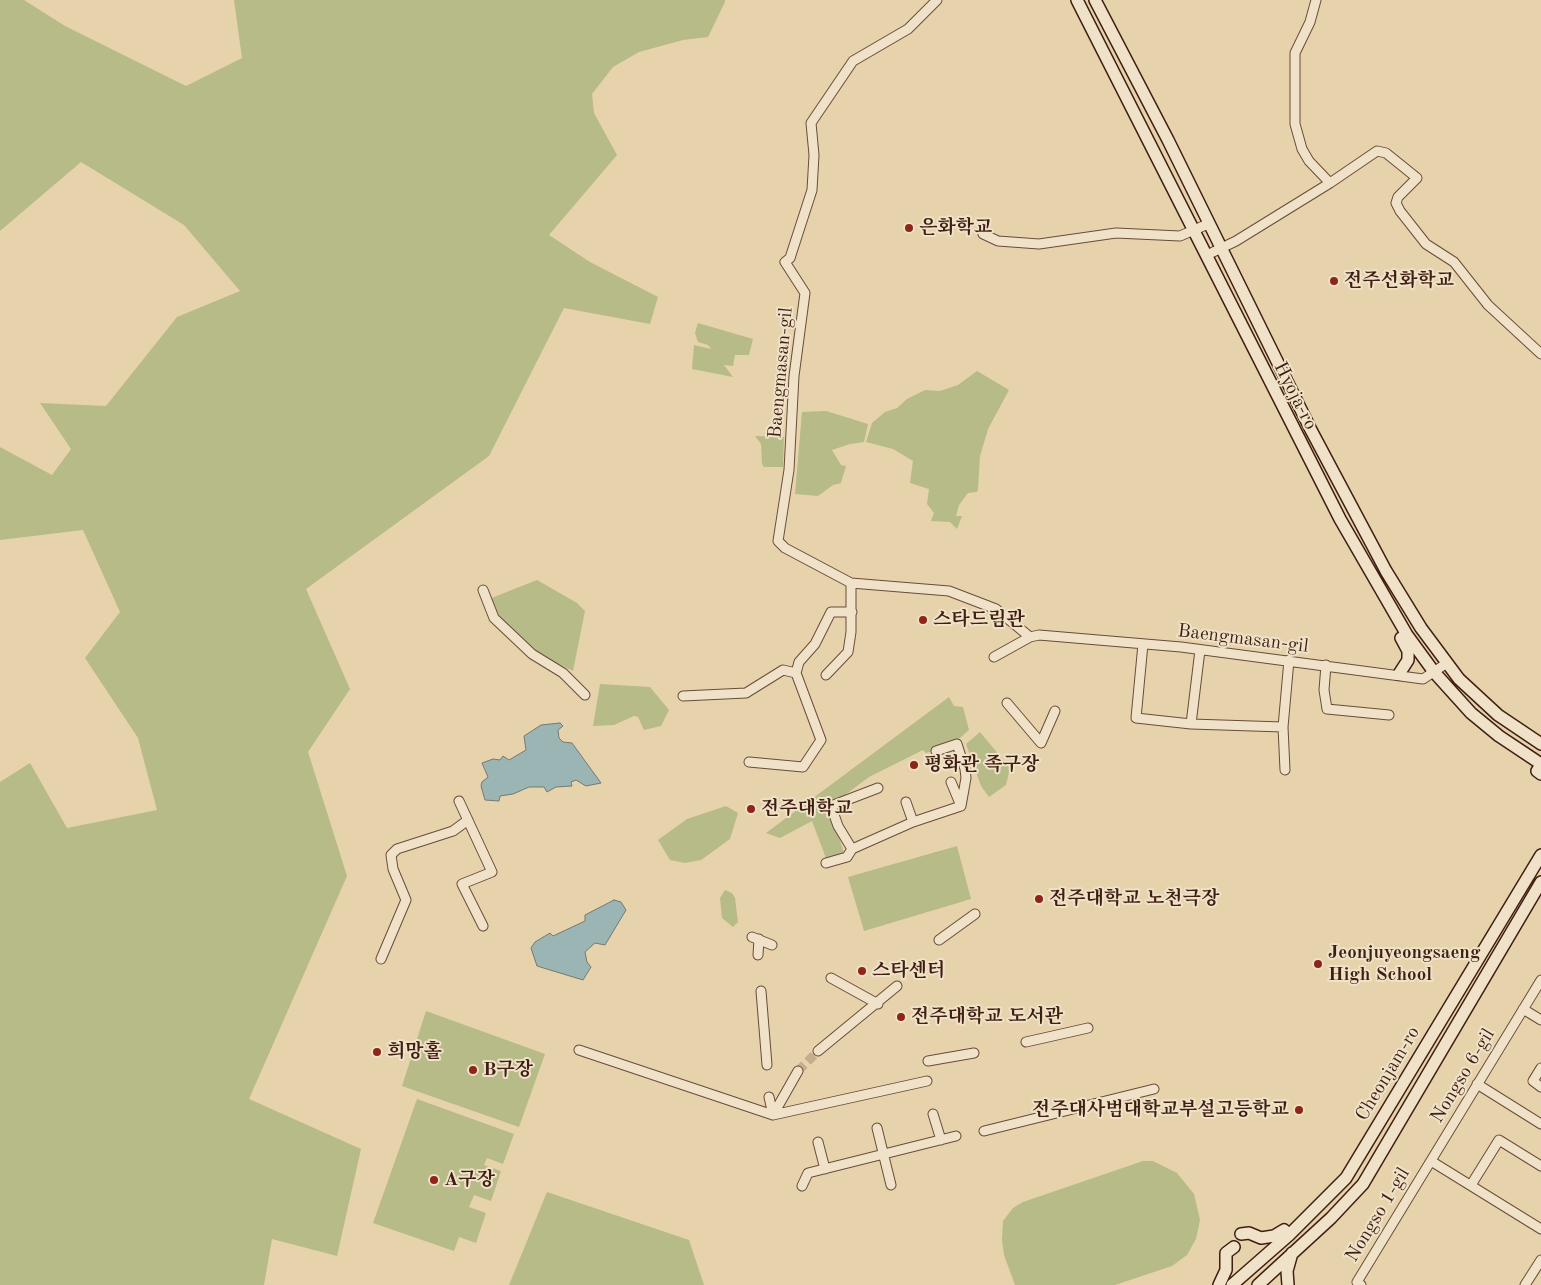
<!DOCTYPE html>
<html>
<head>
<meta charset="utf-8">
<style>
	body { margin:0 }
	canvas { display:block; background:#e6d2ab }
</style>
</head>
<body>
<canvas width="1541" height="1285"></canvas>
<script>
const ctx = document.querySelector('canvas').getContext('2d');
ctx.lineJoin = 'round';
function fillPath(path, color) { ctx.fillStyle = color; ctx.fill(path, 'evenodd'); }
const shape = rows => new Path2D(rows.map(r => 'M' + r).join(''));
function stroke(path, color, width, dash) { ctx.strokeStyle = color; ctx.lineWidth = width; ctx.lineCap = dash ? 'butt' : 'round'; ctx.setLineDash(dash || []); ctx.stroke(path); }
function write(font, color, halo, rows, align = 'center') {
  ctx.font = font + ' "Old Standard TT","Noto Serif KR",serif'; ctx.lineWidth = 4; ctx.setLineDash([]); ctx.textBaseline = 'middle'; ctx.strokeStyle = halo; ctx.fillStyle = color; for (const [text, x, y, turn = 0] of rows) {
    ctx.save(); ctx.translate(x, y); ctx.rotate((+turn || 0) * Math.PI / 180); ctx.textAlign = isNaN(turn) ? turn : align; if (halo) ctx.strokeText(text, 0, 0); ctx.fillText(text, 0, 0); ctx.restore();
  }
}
fillPath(shape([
	[0,0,24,0,65,26,186,86,242,58,234,0,725,0,725,2,708,37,683,40,639,52,613,67,592,94,594,113,617,155,549,235,590,262,658,297,650,324,564,308,489,456,306,589,350,689,308,752,347,876,249,1099,361,1149,337,1256,272,1239,264,1285,0,1285,0,782,30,763,67,828,157,810,138,738,85,658,120,612,83,530,0,540,0,447,52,475,71,449,40,403,106,406,177,317,240,291,184,225,81,162,0,231],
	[698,323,753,339,749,355,735,355,733,366,724,365,733,377,692,369,694,345,711,349,708,345,698,342,695,333],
	[977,371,1009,390,988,429,980,456,978,489,977,492,968,493,959,505,956,516,962,516,957,529,950,522,931,521,934,513,927,504,929,489,910,483,913,461,893,449,866,442,872,423,885,412,897,408,907,399,925,390,940,391,958,385],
	[826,411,868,424,864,442,850,444,832,450,841,465,846,466,841,483,833,485,818,496,795,494,802,412],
	[755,436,784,437,783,467,764,467,762,464,761,444],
	[537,580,577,603,585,611,573,671,538,654,495,615,489,599],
	[600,684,650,687,669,710,661,726,644,730,638,717,634,716,614,725,593,726],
	[949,697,954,706,963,707,969,730,952,745,926,753,923,750,869,777,829,807,845,856,827,861,812,821,780,838,766,833],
	[980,732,1010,768,1006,785,989,797,981,786,966,744],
	[726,806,738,813,730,839,701,860,685,863,670,860,658,840,687,819],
	[957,846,971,899,864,931,848,877],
	[725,890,732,893,735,898,738,922,733,927,722,918,720,898],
	[426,1011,545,1054,519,1127,402,1086],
	[417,1099,514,1134,503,1164,487,1158,484,1165,501,1171,491,1201,474,1195,469,1207,486,1213,476,1243,459,1237,454,1251,373,1223],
	[1143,1161,1153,1161,1177,1173,1194,1194,1200,1220,1196,1239,1187,1255,1172,1266,1115,1285,1015,1285,1004,1255,1002,1240,1003,1221,1013,1208,1023,1202],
	[547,1192,689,1240,704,1285,509,1285]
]), '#b7bb88');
const water = shape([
	[560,723,563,726,558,730,559,738,563,742,572,743,601,783,586,786,576,780,571,782,572,786,556,787,547,792,544,787,529,787,513,794,500,796,499,801,485,800,481,786,482,782,488,777,482,763,493,759,500,760,503,756,509,760,526,750,524,736,541,725,560,723],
	[614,900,621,902,626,910,605,945,595,943,585,952,587,962,591,967,583,980,537,966,531,948,535,942,550,933,553,936,585,921,585,915,614,900]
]);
fillPath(water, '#9ab5b3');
stroke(water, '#767973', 1);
stroke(shape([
	[798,1071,818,1051]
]), '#c5ae8d', 9, [9, 4.5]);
const street = shape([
	[937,0,908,29,853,61,811,123,814,155,812,190,790,258,785,262,805,293,794,376,789,470,778,541,785,548,851,583,949,591,996,609,1030,637],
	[1316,0,1310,22,1295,53,1295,124,1302,149,1309,161,1330,183],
	[983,234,998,241,1039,244,1116,233,1180,236,1208,224],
	[1207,255,1236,241,1330,183,1377,151,1386,153,1417,178,1398,197,1396,203,1400,211,1426,244,1454,262,1488,305,1541,354],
	[483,590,494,618,532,654,563,673,585,695],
	[1143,644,1136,718,1191,724,1283,727,1285,770],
	[994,657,1030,637,1039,635,1181,647,1423,679,1447,663],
	[1326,665,1324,690,1327,709,1389,715],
	[826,675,848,652,851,632,851,583],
	[683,696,746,693,783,670,796,673],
	[1007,703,1041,743,1055,711],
	[1191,724,1200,650],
	[1283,727,1289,660],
	[936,751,957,744,965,769,966,778,961,806],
	[749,762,803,767,821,740,796,673,799,662,815,644,831,612,852,612],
	[951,782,961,806],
	[459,801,492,872,462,884,483,926],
	[906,802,913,822],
	[852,849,838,826,831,806,878,788],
	[826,863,847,857,852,849,913,822,961,806],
	[752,937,772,945],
	[939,940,975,914],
	[758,955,759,939],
	[381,959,406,900,393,869,391,855,397,849,453,831,468,820],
	[831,978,878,1004],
	[761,991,767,1065],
	[1523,1009,1541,1020],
	[1026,1042,1088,1028],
	[579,1050,773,1115,927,1081],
	[818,1051,897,986],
	[928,1061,974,1053],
	[1541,1068,1533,1081,1541,1087],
	[1477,1084,1541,1124],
	[769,1097,773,1115],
	[933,1114,941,1140],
	[773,1115,798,1071],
	[877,1128,891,1185],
	[984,1131,1154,1089],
	[818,1142,825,1169],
	[1431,1161,1541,1229],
	[1471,1185,1499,1140,1541,1166],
	[802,1186,808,1173,956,1136],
	[1361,1285,1357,1282,1541,980],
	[1525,1285,1541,1260]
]);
const secondary = shape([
	[1077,0,1340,519,1407,635,1434,672,1471,713,1499,736,1541,764],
	[1095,0,1168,140,1311,430,1386,571,1421,628,1459,679,1498,715,1541,744],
	[1399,674,1408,660,1408,651,1401,638,1407,635],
	[1541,765,1537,771,1541,774],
	[1241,1234,1249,1233,1261,1238,1274,1236,1284,1230,1289,1235],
	[1219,1285,1226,1270,1226,1253,1234,1247],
	[1232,1285,1289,1235,1346,1178,1541,855],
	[1258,1285,1331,1218,1363,1184,1541,882],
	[1288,1285,1287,1271,1292,1253]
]);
stroke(street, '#6a4c39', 11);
stroke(secondary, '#401f13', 14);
stroke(street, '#efe2c8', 9);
stroke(secondary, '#efe2c8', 11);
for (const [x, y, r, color] of [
	[909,228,5,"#8f2418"],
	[1334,281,5,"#8f2418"],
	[923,620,5,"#8f2418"],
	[914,765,5,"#8f2418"],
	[751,809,5,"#8f2418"],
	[1039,899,5,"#8f2418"],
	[1318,964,5,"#8f2418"],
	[862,971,5,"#8f2418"],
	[901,1017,5,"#8f2418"],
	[377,1052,5,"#8f2418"],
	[473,1070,5,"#8f2418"],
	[1299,1110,5,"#8f2418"],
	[434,1180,5,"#8f2418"]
]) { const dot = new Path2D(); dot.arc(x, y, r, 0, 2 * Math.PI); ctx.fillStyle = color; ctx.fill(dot); stroke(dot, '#efe2c8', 2); }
write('bold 19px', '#401f13', '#efe2c8', [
	["은화학교",919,228],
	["전주선화학교",1344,281],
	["스타드림관",933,620],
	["평화관 족구장",924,765],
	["전주대학교",761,809],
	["전주대학교 노천극장",1049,899],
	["Jeonjuyeongsaeng",1328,953],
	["High School",1328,975],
	["스타센터",872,971],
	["전주대학교 도서관",911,1017],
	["희망홀",387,1052],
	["B구장",483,1070],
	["전주대사범대학교부설고등학교",1289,1110,"right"],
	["A구장",444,1180]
], 'left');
write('19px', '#401f13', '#efe2c8', [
	["Baengmasan-gil",781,373,-85],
	["Hyoja-ro",1295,396,63],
	["Baengmasan-gil",1243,639,7],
	["Cheonjam-ro",1388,1074,-59],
	["Nongso 6-gil",1463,1076,-59],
	["Nongso 1-gil",1378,1215,-59]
]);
</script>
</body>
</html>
